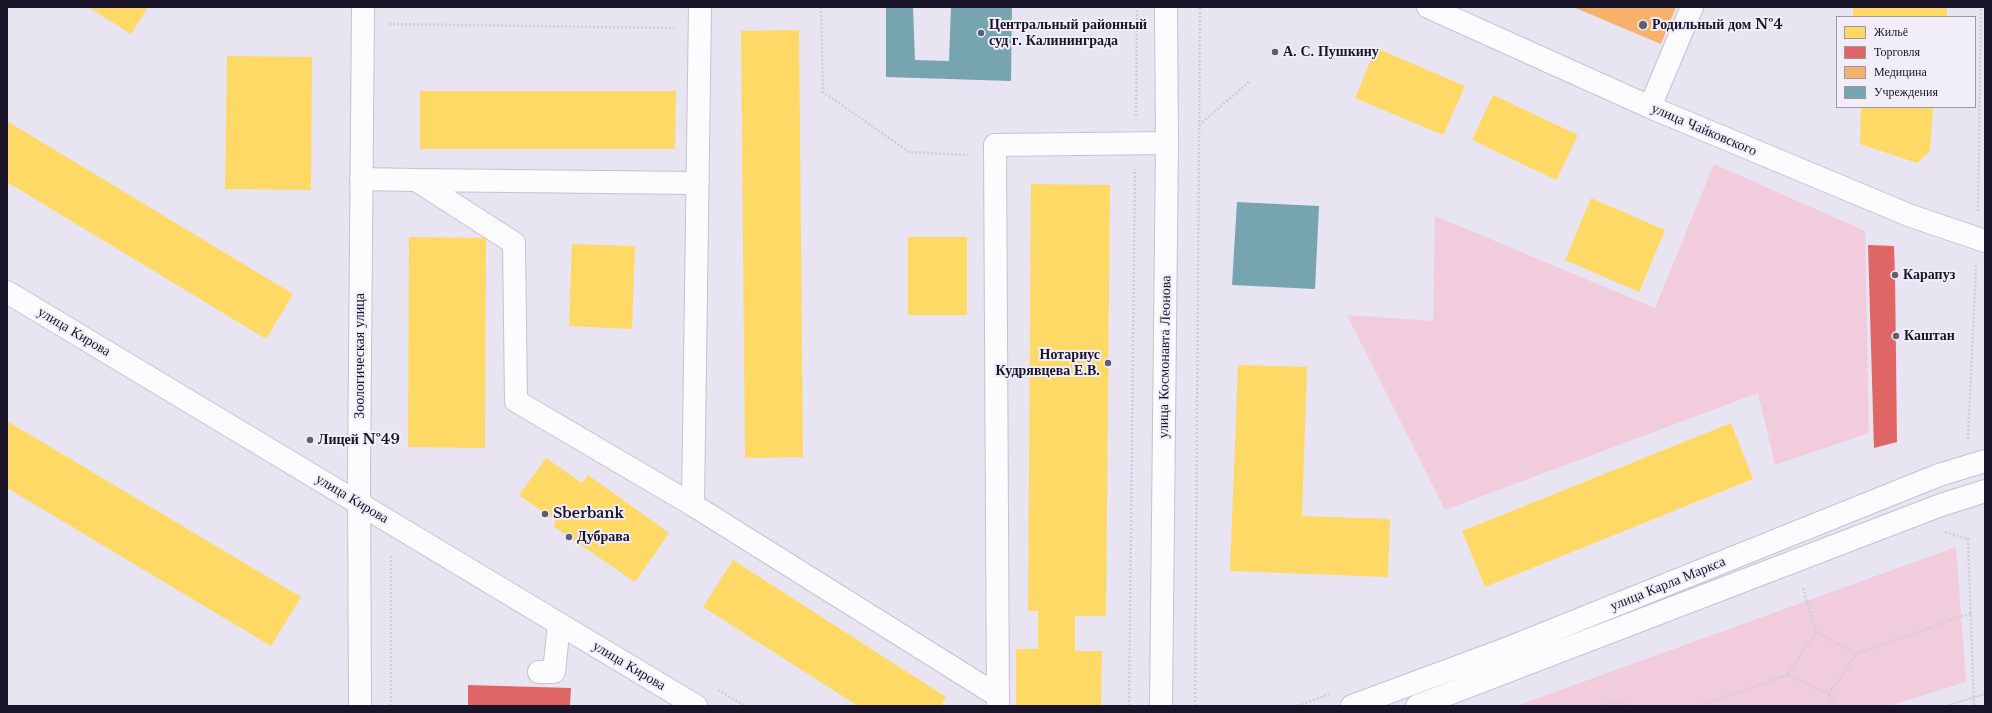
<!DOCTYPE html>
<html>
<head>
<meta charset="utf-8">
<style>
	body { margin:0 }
	#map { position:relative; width:1992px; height:713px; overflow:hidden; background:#e8e4f1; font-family:"Libre Baskerville",serif }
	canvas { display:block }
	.frame { position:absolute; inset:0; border:8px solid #1a1428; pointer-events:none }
	.legend { position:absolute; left:1836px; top:16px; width:140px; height:92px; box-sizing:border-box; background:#f1eefa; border:1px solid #9b97a6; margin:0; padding:5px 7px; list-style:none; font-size:12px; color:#1a1428 }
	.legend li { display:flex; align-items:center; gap:8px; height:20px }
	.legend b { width:20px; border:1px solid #9b97a6 }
</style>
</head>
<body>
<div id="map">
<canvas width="1992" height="713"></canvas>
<div class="frame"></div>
<ul class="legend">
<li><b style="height:11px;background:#ffd966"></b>Жильё</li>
<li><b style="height:11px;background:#e06666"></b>Торговля</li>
<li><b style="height:11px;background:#f6b26b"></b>Медицина</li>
<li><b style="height:11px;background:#76a5af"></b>Учреждения</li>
</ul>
</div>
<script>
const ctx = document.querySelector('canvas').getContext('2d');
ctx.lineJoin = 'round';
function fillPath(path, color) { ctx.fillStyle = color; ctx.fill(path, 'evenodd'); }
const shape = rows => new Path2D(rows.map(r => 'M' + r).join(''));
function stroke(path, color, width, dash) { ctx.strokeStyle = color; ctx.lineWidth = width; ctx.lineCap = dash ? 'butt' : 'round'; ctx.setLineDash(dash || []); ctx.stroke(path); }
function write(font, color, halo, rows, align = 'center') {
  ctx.font = font + ' "Libre Baskerville",serif'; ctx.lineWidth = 4; ctx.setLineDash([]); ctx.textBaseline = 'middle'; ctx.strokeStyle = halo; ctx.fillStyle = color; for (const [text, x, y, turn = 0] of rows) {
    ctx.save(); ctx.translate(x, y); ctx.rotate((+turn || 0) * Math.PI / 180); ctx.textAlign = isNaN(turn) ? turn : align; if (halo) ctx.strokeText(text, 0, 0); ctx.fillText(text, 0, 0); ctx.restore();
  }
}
fillPath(shape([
	[1714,164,1865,231,1869,433,1775,465,1758,393,1445,510,1347,315,1433,321,1435,216,1655,308],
	[1956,547,1966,682,1889,706,1516,706]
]), '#f1ccdd');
fillPath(shape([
	[88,7,148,7,131,34],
	[1853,7,1947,7,1947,17,1853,16],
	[799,30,803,457,745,458,741,31],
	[1376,48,1465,86,1443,135,1355,98],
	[227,56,312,57,311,190,225,189],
	[420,91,676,91,675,149,420,149],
	[1493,95,1578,135,1556,180,1472,140],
	[1861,107,1933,107,1930,151,1917,163,1860,144],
	[7,121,293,294,266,339,7,182],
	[1031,184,1110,185,1106,616,1075,616,1075,651,1102,651,1101,706,1016,706,1016,649,1038,649,1038,611,1028,611],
	[1591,198,1665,230,1639,292,1565,260],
	[409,237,486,238,485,448,408,447],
	[908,237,967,237,967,315,908,315],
	[572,244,635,246,632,329,569,326],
	[1238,365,1307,367,1302,516,1390,519,1388,577,1230,571],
	[7,421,301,597,271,646,7,488],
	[1731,423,1753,479,1485,587,1462,531],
	[546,458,582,483,588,475,669,533,635,582,553,526,556,521,519,495],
	[733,560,946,697,941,706,858,706,703,607]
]), '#ffd966');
fillPath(shape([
	[1868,245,1894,246,1895,275,1897,442,1874,448],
	[468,685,571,688,570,706,468,706]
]), '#e06666');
fillPath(shape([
	[1573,7,1676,7,1661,44]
]), '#f6b26b');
fillPath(shape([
	[886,7,913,7,915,60,949,61,951,7,1012,7,1011,81,886,77],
	[1237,202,1319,206,1315,289,1232,285]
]), '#76a5af');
const minor = shape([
	[1428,7,1650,107,1911,216,1985,241],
	[1650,107,1692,7],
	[361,179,416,180,514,243,516,401,693,505,998,696],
	[416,180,698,183],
	[693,505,700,7],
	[539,672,554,672,559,624],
	[360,706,359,476,363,7],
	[998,706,995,145,1167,143]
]);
const major = shape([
	[7,292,696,706],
	[1161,706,1167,143,1166,7],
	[1352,706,1511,647,1939,475,1985,461],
	[1417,706,1941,505,1985,491]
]);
stroke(minor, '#c6c1d1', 24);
stroke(major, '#c6c1d1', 24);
stroke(shape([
	[821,7,823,92,909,152,968,155],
	[389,24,674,28],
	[1136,116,1137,7],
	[1199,125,1249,82],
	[1978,211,1981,7],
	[1968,439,1976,266],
	[1945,532,1968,539,1974,706],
	[1803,588,1816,632],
	[1857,654,1816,632,1787,675,1829,694,1857,654,1971,613],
	[718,690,745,706],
	[1829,694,1836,706],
	[391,706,391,556],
	[1129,706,1135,169],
	[1195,706,1200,7],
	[1298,706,1329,694],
	[1601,706,1616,701,1631,706],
	[1699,706,1787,675]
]), '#cfced2', 2.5, [2, 2]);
stroke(minor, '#fcfbfd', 22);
stroke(major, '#fcfbfd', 22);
stroke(shape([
	[1946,706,1985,694],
	[1983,706,1985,705]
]), '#cccacf', 1);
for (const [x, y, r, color] of [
	[1643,25,5,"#625d6e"],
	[981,33,4,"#625d6e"],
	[1275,52,4,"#625d6e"],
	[1895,275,4,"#625d6e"],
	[1896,336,4,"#625d6e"],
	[1108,363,4,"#625d6e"],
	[310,440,4,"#625d6e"],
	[545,514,4,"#625d6e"],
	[569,537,4,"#625d6e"]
]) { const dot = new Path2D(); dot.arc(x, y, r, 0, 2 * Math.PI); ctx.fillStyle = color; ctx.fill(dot); stroke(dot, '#f1eefa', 1.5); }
write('bold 14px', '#1a1428', '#f1eefa', [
	["Центральный районный",989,25],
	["суд г. Калининграда",989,41],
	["Родильный дом №4",1652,25],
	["А. С. Пушкину",1283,52],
	["Карапуз",1903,275],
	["Каштан",1904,336],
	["Нотариус",1100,355,"right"],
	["Кудрявцева Е.В.",1100,371,"right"],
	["Лицей №49",318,440],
	["Sberbank",553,514],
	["Дубрава",577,537]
], 'left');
write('14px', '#1a1428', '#f1eefa', [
	["улица Чайковского",1704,130,23],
	["улица Кирова",74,332,31],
	["Зоологическая улица",360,356,-90],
	["улица Космонавта Леонова",1165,357,-89],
	["улица Кирова",352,499,31],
	["улица Карла Маркса",1668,584,-22],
	["улица Кирова",629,666,31]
]);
</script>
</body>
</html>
